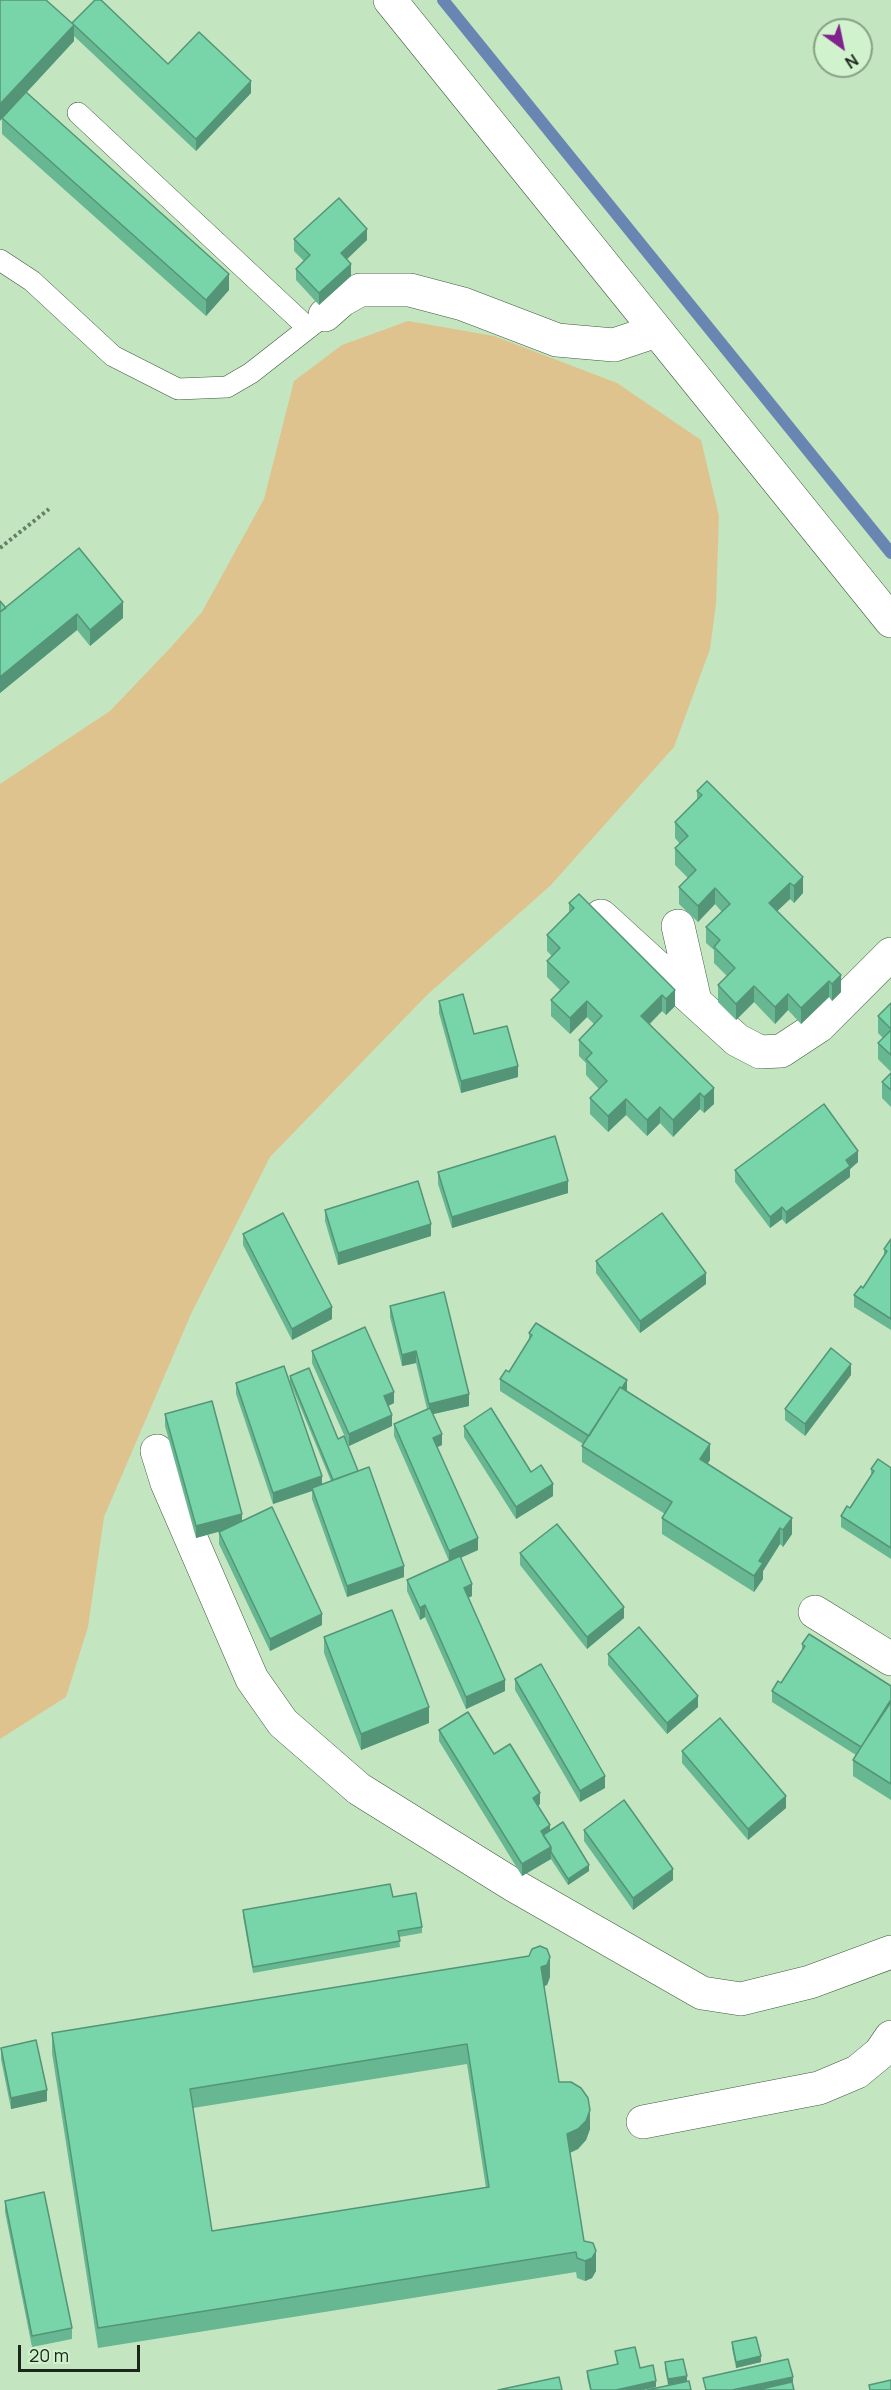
<!DOCTYPE html>
<html>
<head>
<meta charset="utf-8">
<style>
	body { margin:0 }
	#map { position:relative; width:891px; height:2390px; overflow:hidden; background:#c3e5c0; font-family:Manrope,sans-serif }
	canvas { display:block }
	.north { position:absolute; left:813px; top:18px; width:60px; height:60px; box-sizing:border-box; background:#d0f2cd; border:2px solid #88a185; border-radius:50%; rotate:147deg; font-size:16px; font-weight:700; line-height:24px; text-align:center; color:#1b271a }
	.north::after { content:''; display:block; margin:auto; width:21px; height:27px; background:#81228d; clip-path:polygon(50% 0,100% 100%,50% 72%,0 100%) }
	.scale { position:absolute; left:18px; top:2345px; width:122px; height:27px; box-sizing:border-box; border:3px solid #1b271a; border-top:0; padding-left:8px; font-size:18px; line-height:21px; white-space:nowrap; color:#1b271a; -webkit-text-stroke:4px #d0f2cd; paint-order:stroke }
</style>
</head>
<body>
<div id="map">
<canvas width="891" height="2390"></canvas>
<div class="north">N</div>
<div class="scale">20 m</div>
</div>
<script>
const ctx = document.querySelector('canvas').getContext('2d');
ctx.lineJoin = 'round';
function fillPath(path, color) { ctx.fillStyle = color; ctx.fill(path, 'evenodd'); }
const shape = rows => new Path2D(rows.map(r => 'M' + r).join(''));
function stroke(path, color, width, dash) { ctx.strokeStyle = color; ctx.lineWidth = width; ctx.lineCap = dash ? 'butt' : 'round'; ctx.setLineDash(dash || []); ctx.stroke(path); }
fillPath(shape([
	[408,321,494,336,617,383,701,440,719,516,716,604,710,649,674,747,550,886,427,995,270,1157,191,1314,104,1517,88,1627,66,1697,0,1739,0,784,110,711,172,646,202,612,264,499,294,381,342,345]
]), '#dfc38e');
stroke(shape([
	[443,0,891,553]
]), '#6986b3', 12);
const lane = shape([
	[78,113,308,328],
	[0,260,32,281,113,356,178,389,227,387,251,373,325,315]
]);
const street = shape([
	[390,0,891,621],
	[325,315,342,300,360,290,410,290,463,304,557,340,614,345,656,331],
	[601,916,737,1040,760,1052,781,1051,819,1026,891,954],
	[678,926,695,1001],
	[157,1451,167,1483,252,1679,283,1723,359,1789,515,1886,702,1993,741,1999,810,1982,891,1952],
	[815,1612,891,1659],
	[643,2122,819,2088,857,2072,880,2053,891,2037]
]);
stroke(lane, '#3e5b3c', 22);
stroke(street, '#3e5b3c', 34);
stroke(shape([
	[0,548,49,509]
]), '#687e66', 4, [3, 3]);
stroke(lane, '#fff', 21);
stroke(street, '#fff', 33);
fillPath(shape([
	[72,24,168,64,251,93,196,151,74,36,74,41,26,93,229,290,206,316,2,134,2,118],
	[294,239,367,240,346,259,351,276,319,305,296,280,296,269,304,261,294,251],
	[0,601,6,608,123,618,90,646,77,630,0,693],
	[697,791,803,893,794,903,790,899,777,911,841,992,832,1001,829,997,801,1024,788,1010,775,1024,754,1002,736,1020,718,1002,718,985,727,976,714,963,714,950,706,943,706,927,722,912,715,904,698,922,679,904,679,887,688,878,675,865,675,848,680,844,675,838,675,822,697,800],
	[569,903,675,1006,666,1015,662,1011,650,1024,714,1104,704,1113,700,1109,673,1137,660,1123,647,1136,626,1115,608,1132,590,1114,590,1098,599,1089,586,1075,586,1063,579,1056,579,1040,594,1024,587,1017,570,1034,551,1016,551,1000,560,990,547,977,547,961,552,956,547,951,547,935,569,912],
	[439,1001,474,1034,518,1077,461,1093,439,1013],
	[891,1003,891,1072,878,1059,878,1043,883,1038,878,1033,878,1016],
	[891,1073,891,1107,882,1098,882,1082],
	[858,1162,850,1169,850,1177,786,1224,782,1219,770,1228,735,1182,735,1170],
	[438,1172,568,1193,452,1228,438,1184],
	[325,1210,431,1236,338,1265,325,1221],
	[243,1234,332,1319,292,1340,243,1245],
	[891,1239,891,1330,854,1307,854,1295,863,1288,884,1256,884,1249],
	[596,1261,706,1284,640,1333,596,1273],
	[390,1306,469,1406,433,1414,442,1445,437,1447,478,1550,460,1558,472,1596,468,1598,505,1691,466,1709,425,1617,420,1620,407,1591,407,1580,449,1561,394,1436,394,1424,427,1409,416,1363,402,1366,390,1317],
	[529,1333,627,1391,710,1460,707,1464,792,1534,783,1547,780,1544,763,1571,763,1579,754,1592,662,1534,662,1518,665,1514,582,1462,582,1446,583,1444,500,1391,500,1379,509,1372,529,1340],
	[312,1351,394,1403,388,1406,392,1426,349,1446,312,1363],
	[851,1375,805,1436,785,1420,785,1409],
	[290,1376,338,1439,358,1471,404,1577,347,1597,312,1499,312,1491,273,1504,236,1394,236,1383,322,1484,331,1481,290,1382],
	[165,1414,242,1521,322,1625,270,1651,219,1544,219,1532,221,1531,196,1538,165,1426],
	[464,1426,531,1472,553,1496,516,1519,464,1437],
	[891,1468,891,1559,841,1527,841,1516,850,1508,871,1476,871,1469],
	[520,1553,624,1618,587,1649,520,1565],
	[324,1637,429,1723,361,1750,324,1653],
	[802,1644,891,1686,891,1800,853,1776,853,1760,856,1755,772,1702,772,1691,781,1683,802,1651],
	[608,1654,698,1707,667,1734,608,1665],
	[515,1679,605,1788,580,1802,515,1690],
	[439,1730,494,1754,540,1804,538,1806,550,1830,589,1871,568,1885,551,1859,522,1876,439,1741],
	[682,1751,786,1808,748,1840,682,1763],
	[584,1830,673,1880,633,1910,584,1841],
	[393,1897,422,1927,422,1933,399,1937,400,1947,253,1973,243,1916,243,1910],
	[550,1977,547,1985,544,1986,559,2082,590,2129,586,2140,578,2149,570,2153,584,2241,596,2271,592,2278,585,2281,577,2278,576,2272,98,2348,52,2053,52,2033],
	[467,2064,486,2188,212,2231,193,2108],
	[1,2048,47,2101,11,2109,1,2059],
	[5,2201,72,2328,72,2339,32,2347,5,2212],
	[732,2342,761,2362,736,2368,732,2348],
	[615,2351,640,2368,656,2387,643,2390,590,2390,587,2377,587,2371,617,2364],
	[683,2359,668,2385,665,2369,665,2362]
]), '#67b792');
fillPath(shape([
	[74,25,74,41,0,121,0,104],
	[251,81,251,93,196,151,196,139],
	[367,229,367,240,341,265,341,253],
	[351,264,351,276,319,305,319,293],
	[229,274,229,290,206,316,206,300],
	[123,602,123,618,90,646,90,630],
	[77,614,77,630,0,693,0,677],
	[803,877,803,893,794,903,794,886],
	[790,883,790,899,769,919,769,903],
	[715,888,715,904,698,922,698,906],
	[841,975,841,992,832,1001,832,984],
	[829,981,829,997,801,1024,801,1008],
	[754,986,754,1002,736,1020,736,1004],
	[675,990,675,1006,666,1015,666,999],
	[788,994,788,1010,775,1024,775,1007],
	[662,995,662,1011,641,1032,641,1016],
	[587,1001,587,1017,570,1034,570,1018],
	[518,1066,518,1077,461,1093,461,1081],
	[714,1088,714,1104,704,1113,704,1097],
	[700,1093,700,1109,673,1137,673,1120],
	[626,1099,626,1115,608,1132,608,1116],
	[660,1107,660,1123,647,1136,647,1120],
	[858,1151,858,1162,850,1169,850,1177,786,1224,786,1212,846,1160],
	[568,1181,568,1193,452,1228,452,1217],
	[782,1207,782,1219,770,1228,770,1217],
	[431,1224,431,1236,338,1265,338,1253],
	[706,1273,706,1284,640,1333,640,1321],
	[332,1307,332,1319,292,1340,292,1329],
	[416,1351,416,1363,402,1366,402,1355],
	[851,1364,851,1375,805,1436,805,1424],
	[627,1380,627,1392,591,1437],
	[394,1392,394,1403,384,1408,384,1396],
	[469,1394,469,1406,429,1415,429,1404],
	[392,1415,392,1426,349,1446,349,1434],
	[442,1434,442,1445,433,1449,433,1438],
	[710,1444,710,1460,700,1475,700,1459],
	[322,1476,322,1488,312,1488,312,1491,273,1504,273,1493],
	[553,1484,553,1496,516,1519,516,1507],
	[242,1514,242,1525,196,1538,196,1526],
	[792,1518,792,1534,783,1547,783,1530],
	[780,1528,780,1544,763,1571,763,1579,754,1592,754,1576,759,1561],
	[478,1538,478,1550,449,1563,449,1551],
	[404,1566,404,1577,347,1597,347,1586],
	[472,1584,472,1596,464,1600,464,1588],
	[425,1605,425,1617,420,1620,420,1608],
	[624,1607,624,1618,587,1649,587,1637],
	[322,1614,322,1625,270,1651,270,1639],
	[505,1680,505,1691,466,1709,466,1697],
	[698,1696,698,1707,667,1734,667,1723],
	[429,1707,429,1723,361,1750,361,1734],
	[605,1776,605,1788,580,1802,580,1791],
	[540,1793,540,1804,533,1809,533,1798],
	[786,1796,786,1808,748,1840,748,1829],
	[550,1825,550,1836,544,1840,541,1831],
	[551,1847,551,1859,522,1876,522,1864],
	[589,1865,589,1871,568,1885,568,1879],
	[673,1869,673,1880,633,1910,633,1898],
	[550,1957,550,1977,547,1985,541,1987,541,1967],
	[47,2090,47,2101,11,2109,11,2098],
	[590,2110,590,2129,586,2140,578,2149,567,2154,567,2134],
	[596,2251,596,2271,592,2278,585,2281,585,2261],
	[761,2356,761,2362,736,2368,736,2362],
	[687,2376,687,2382,668,2385,668,2379],
	[793,2377,793,2383,760,2390,732,2390],
	[656,2381,656,2387,643,2390,616,2390]
]), '#549577');
const building = shape([
	[0,0,46,0,74,25,0,104,0,0],
	[95,0,101,0,168,64,199,32,251,81,196,139,72,23,95,0],
	[26,92,229,274,206,300,2,118,26,92],
	[339,198,367,229,341,253,351,264,319,293,296,269,310,255,294,239,339,198],
	[79,548,123,602,90,630,77,614,0,677,0,612,79,548],
	[0,601,6,608,0,612,0,601],
	[707,781,803,877,794,886,790,883,769,903,841,975,832,984,829,981,801,1008,788,994,775,1007,754,986,736,1004,718,985,735,968,714,947,720,940,706,927,730,904,715,888,698,906,679,887,696,870,675,848,688,836,675,822,702,795,697,791,707,781],
	[579,894,675,990,666,999,662,995,641,1016,714,1088,704,1097,700,1093,673,1120,660,1107,647,1120,626,1099,608,1116,590,1098,607,1081,586,1059,592,1053,579,1040,602,1016,587,1001,570,1018,551,1000,569,982,547,961,560,948,547,935,574,908,569,903,579,894],
	[463,994,474,1034,507,1026,518,1066,461,1081,439,1001,463,994],
	[891,1003,891,1029,878,1016,891,1003],
	[891,1030,891,1055,878,1043,891,1030],
	[891,1073,891,1090,882,1082,891,1073],
	[824,1104,858,1151,846,1160,850,1166,786,1212,782,1207,770,1217,735,1170,824,1104],
	[555,1136,568,1181,452,1217,438,1172,555,1136],
	[418,1181,431,1224,338,1253,325,1210,418,1181],
	[283,1213,332,1307,292,1329,243,1234,283,1213],
	[662,1213,706,1273,640,1321,596,1261,662,1213],
	[891,1239,891,1319,854,1295,861,1286,863,1288,887,1251,884,1249,891,1239],
	[444,1292,469,1394,429,1404,416,1351,402,1355,390,1306,444,1292],
	[536,1323,627,1380,622,1388,620,1387,589,1436,500,1379,506,1370,509,1372,532,1335,529,1333,536,1323],
	[365,1327,394,1392,384,1396,392,1415,349,1434,312,1351,365,1327],
	[831,1348,851,1364,805,1424,785,1409,831,1348],
	[284,1366,322,1476,273,1493,236,1383,284,1366],
	[309,1368,338,1439,344,1436,358,1471,333,1480,290,1376,309,1368],
	[620,1387,710,1444,700,1459,792,1518,783,1530,780,1528,759,1561,763,1563,754,1576,662,1518,672,1502,582,1446,620,1387],
	[212,1401,242,1514,196,1526,165,1414,212,1401],
	[430,1408,442,1434,433,1438,478,1538,449,1551,394,1424,430,1408],
	[491,1408,531,1472,541,1465,553,1484,516,1507,464,1426,491,1408],
	[878,1459,891,1468,891,1548,841,1516,847,1506,850,1508,874,1471,871,1469,878,1459],
	[369,1467,404,1566,347,1586,312,1488,369,1467],
	[272,1507,322,1614,270,1639,219,1532,272,1507],
	[557,1524,624,1607,587,1637,520,1553,557,1524],
	[460,1556,472,1584,464,1588,505,1680,466,1697,425,1605,420,1608,407,1580,460,1556],
	[392,1610,429,1707,361,1734,324,1637,392,1610],
	[639,1627,698,1696,667,1723,608,1654,639,1627],
	[809,1634,891,1686,891,1702,861,1747,772,1691,778,1681,781,1683,805,1646,802,1644,809,1634],
	[541,1664,605,1776,580,1791,515,1679,541,1664],
	[890,1701,891,1702,891,1784,853,1760,890,1701],
	[468,1712,494,1754,510,1744,540,1793,533,1798,550,1825,541,1831,551,1847,522,1864,439,1730,468,1712],
	[720,1718,786,1796,748,1829,682,1751,720,1718],
	[624,1800,673,1869,633,1898,584,1830,624,1800],
	[563,1822,589,1865,568,1879,551,1852,551,1847,543,1835,563,1822],
	[390,1884,393,1897,416,1893,422,1927,398,1931,400,1941,253,1967,243,1910,390,1884],
	[540,1946,547,1949,550,1957,547,1965,541,1967,559,2082,571,2082,581,2088,588,2098,590,2110,586,2121,578,2129,567,2134,584,2241,593,2243,596,2251,592,2258,585,2261,577,2258,576,2252,98,2328,52,2033,529,1956,532,1949,540,1946],
	[467,2044,489,2187,212,2231,190,2089,467,2044],
	[36,2040,47,2090,11,2098,1,2048,36,2040],
	[44,2192,72,2328,32,2336,5,2201,44,2192],
	[756,2337,761,2356,736,2362,732,2342,756,2337],
	[635,2347,640,2368,653,2365,656,2381,616,2390,591,2390,587,2371,618,2364,615,2351,635,2347],
	[683,2359,687,2376,668,2379,665,2362,683,2359],
	[788,2359,793,2377,732,2390,706,2390,703,2378,788,2359],
	[559,2377,562,2390,498,2390,559,2377],
	[891,2380,891,2390,870,2390,869,2385,891,2380],
	[689,2381,691,2390,647,2390,689,2381],
	[792,2382,794,2390,757,2390,792,2382]
]);
fillPath(building, '#78d5aa');
stroke(building, '#549577', 1.5);
</script>
</body>
</html>
